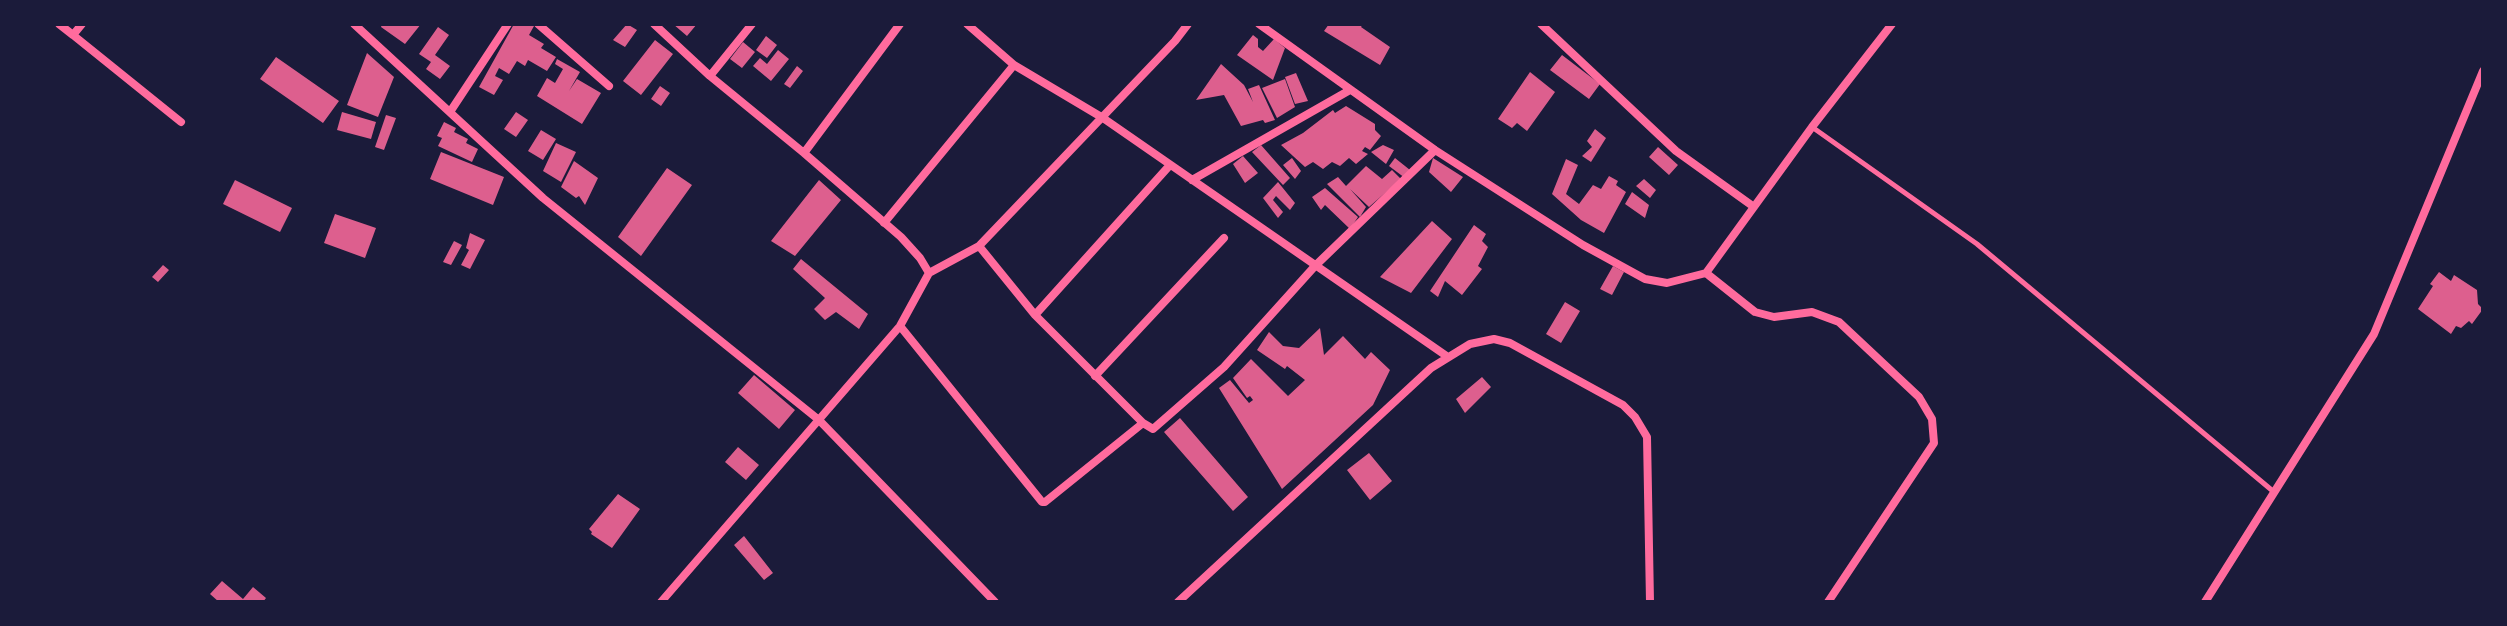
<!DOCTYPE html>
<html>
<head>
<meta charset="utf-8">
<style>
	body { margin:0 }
	#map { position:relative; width:2507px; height:626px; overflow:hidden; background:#1b1b3a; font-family:Overpass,sans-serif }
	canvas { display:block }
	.frame { position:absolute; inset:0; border:26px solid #1b1b3a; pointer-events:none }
</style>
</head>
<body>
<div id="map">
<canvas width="2507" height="626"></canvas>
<div class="frame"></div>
</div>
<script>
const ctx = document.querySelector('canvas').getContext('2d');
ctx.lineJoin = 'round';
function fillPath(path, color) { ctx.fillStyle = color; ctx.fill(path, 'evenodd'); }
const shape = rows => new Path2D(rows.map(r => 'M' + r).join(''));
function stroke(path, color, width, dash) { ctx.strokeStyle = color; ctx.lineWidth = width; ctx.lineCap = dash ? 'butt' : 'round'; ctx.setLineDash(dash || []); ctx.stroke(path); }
fillPath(shape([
	[382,24,421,24,405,44,381,27],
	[514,24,534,26,529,35,544,44,541,48,556,57,547,71,528,60,525,66,517,61,509,74,499,68,495,76,503,80,494,95,479,87],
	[627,24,637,30,625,47,613,40],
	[673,24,697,24,687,36],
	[1329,24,1363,24,1361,27,1390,47,1380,65,1324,31],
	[438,27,449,35,435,55,450,66,440,79,426,69,431,62,419,54],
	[1253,35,1258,39,1258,47,1263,51,1274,39,1285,48,1273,80,1237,55],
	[766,36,777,45,767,58,756,50],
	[655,40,673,54,641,95,623,81],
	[743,42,755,52,742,68,730,59],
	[778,50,789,59,771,81,753,66,760,58,767,64],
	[367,53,394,77,378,117,347,105],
	[1562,55,1600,84,1589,99,1550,70],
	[276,57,339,101,323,123,260,79],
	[557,59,580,72,569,91,577,79,601,93,582,124,537,96,547,78,555,83,563,69,555,64],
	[1221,64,1244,85,1253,102,1248,89,1259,85,1275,120,1265,123,1263,120,1241,126,1224,95,1196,100],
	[797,66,803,71,790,88,784,84],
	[1530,72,1555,92,1527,131,1517,123,1512,128,1498,119],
	[1296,73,1308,101,1295,104,1285,77],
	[1285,79,1295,107,1277,118,1262,88],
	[660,86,670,93,661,106,651,99],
	[1346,106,1375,124,1375,130,1381,136,1370,150,1365,147,1362,151,1368,154,1356,164,1349,158,1340,166,1332,162,1323,169,1313,162,1305,167,1281,145,1303,133,1333,110,1335,113],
	[342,112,376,122,371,139,337,130],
	[516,112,528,120,516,137,504,129],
	[386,115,396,118,384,150,375,147],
	[444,122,456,128,454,132,468,139,466,143,478,149,472,162,438,146,442,138,437,136],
	[1595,129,1606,138,1591,162,1582,156,1592,147,1587,141],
	[541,130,556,139,543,160,528,151],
	[556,143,576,152,561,182,543,171],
	[1261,145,1290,178,1283,185,1252,152],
	[1383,145,1394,150,1386,164,1371,152],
	[1658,147,1678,165,1669,175,1649,157],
	[441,152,504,177,493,205,430,179],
	[1243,156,1258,173,1245,183,1233,164],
	[1292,158,1301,171,1295,179,1283,165],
	[1395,158,1410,170,1405,178,1389,166],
	[1433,158,1463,177,1451,192,1429,172],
	[1566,159,1578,165,1566,194,1579,204,1593,185,1601,189,1609,176,1618,181,1616,185,1626,192,1604,233,1581,220,1552,194],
	[574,161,598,178,585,205,579,196,576,198,561,187],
	[1366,166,1382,179,1392,170,1401,179,1369,207,1350,189,1366,207,1360,217,1327,184,1338,177,1346,186],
	[667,168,692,185,641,256,618,237],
	[1644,179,1656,190,1650,198,1636,186],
	[235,180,292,208,280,232,223,204],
	[819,180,841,200,795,256,771,241],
	[1278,182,1295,203,1290,210,1276,196,1273,200,1283,212,1278,218,1263,198],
	[1325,188,1358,217,1350,229,1325,205,1321,210,1312,197],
	[1632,192,1649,205,1645,218,1625,204],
	[335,214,376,228,365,258,324,243],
	[1432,221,1452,239,1411,293,1380,277],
	[1474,225,1486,234,1482,241,1488,247,1478,266,1482,269,1462,295,1445,281,1438,297,1430,291],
	[470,233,485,240,470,269,461,265,469,250,466,248],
	[454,241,462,245,451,265,443,262],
	[801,259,868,314,859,329,836,312,825,320,814,309,825,298,793,269],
	[163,265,169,270,158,282,152,277],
	[1613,266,1624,272,1612,295,1600,289],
	[2439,272,2451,281,2454,275,2477,290,2478,304,2483,309,2472,324,2469,321,2461,328,2456,326,2451,334,2418,309,2433,286,2430,284],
	[1565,302,1580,311,1561,343,1546,334],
	[1320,328,1324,355,1343,336,1365,359,1371,352,1390,370,1373,405,1282,489,1219,388,1230,380,1249,403,1253,400,1250,396,1247,398,1233,378,1251,359,1288,396,1305,380,1287,366,1285,369,1257,350,1269,332,1283,346,1299,348],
	[754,375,795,410,779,429,738,393],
	[1482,377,1491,387,1465,413,1456,399],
	[1180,418,1248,497,1233,511,1164,432],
	[738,447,759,465,746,480,725,462],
	[1369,453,1392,481,1370,500,1347,470],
	[618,494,640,509,612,548,591,534,592,532,589,529],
	[744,536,773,573,764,580,734,545],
	[222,581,243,599,253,587,266,598,263,602,219,602,210,594]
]), '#dd5f8e');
stroke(shape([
	[1812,127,1977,244,2274,492]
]), '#ff6b9d', 5);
stroke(shape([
	[59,24,73,35],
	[82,24,73,35,181,122],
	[354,24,543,198,819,420,995,602],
	[538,24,609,86],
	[654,24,710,76,804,153,901,237,920,258,929,273],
	[967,24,1014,65,1103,118,1448,357],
	[1259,24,1435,150,1583,245,1645,279,1667,283,1706,273],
	[1541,24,1676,151,1754,207],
	[710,76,752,24],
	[450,112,508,24],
	[804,153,900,24],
	[1192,180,1350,90],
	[884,223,1014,65],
	[979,246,1035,315,1143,423,1153,429,1224,367,1315,266,1435,150],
	[929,273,979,246,1175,41,1188,24],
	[1706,273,1755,312,1774,317,1812,312,1839,322,1919,397,1932,419,1934,443,1828,602],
	[1706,273,1812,127,1892,24],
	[1035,315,1170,165],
	[900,326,1042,502,1045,502,1143,423],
	[1095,376,1224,238],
	[661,602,900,326,929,273],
	[1178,602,1431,368,1470,344,1494,339,1510,343,1623,405,1635,417,1647,437,1650,602],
	[2205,602,2374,334,2483,71]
]), '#ff6b9d', 8);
</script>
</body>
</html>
